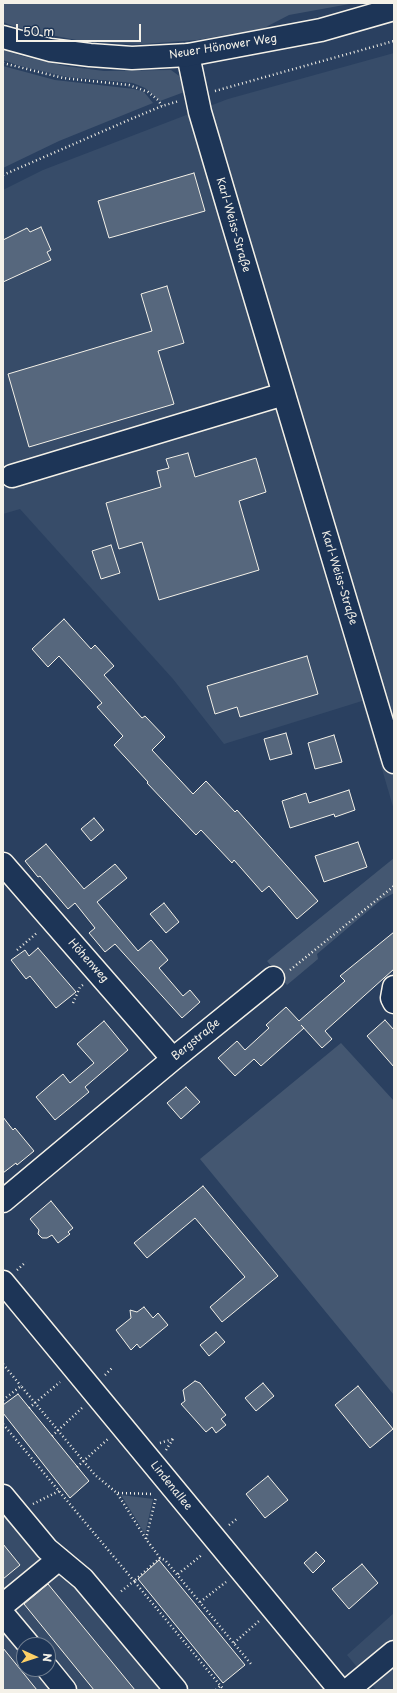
<!DOCTYPE html>
<html>
<head>
<meta charset="utf-8">
<style>
	body { margin:0 }
	#map { position:relative; width:397px; height:1693px; overflow:hidden; background:#2a4060; font-family:"Playpen Sans",sans-serif }
	canvas { display:block }
	.frame { position:absolute; inset:0; border:4px solid #f4f1e8; pointer-events:none }
	.north { position:absolute; left:16px; top:1637px; width:40px; height:40px; box-sizing:border-box; background:#1d3557; border:1px solid #738091; border-radius:50%; rotate:93deg; font-size:11px; font-weight:700; line-height:16px; text-align:center; color:#f4f1e8 }
	.north::after { content:''; display:block; margin:auto; width:14px; height:18px; background:#ffd166; clip-path:polygon(50% 0,100% 100%,50% 72%,0 100%) }
	.scale { position:absolute; left:16px; top:24px; width:125px; height:18px; box-sizing:border-box; border:2px solid #f4f1e8; border-top:0; padding-left:5px; font-size:12px; line-height:14px; white-space:nowrap; color:#f4f1e8; -webkit-text-stroke:3px #1d3557; paint-order:stroke }
</style>
</head>
<body>
<div id="map">
<canvas width="397" height="1693"></canvas>
<div class="frame"></div>
<div class="north">N</div>
<div class="scale">50 m</div>
</div>
<script>
const ctx = document.querySelector('canvas').getContext('2d');
ctx.lineJoin = 'round';
function fillPath(path, color) { ctx.fillStyle = color; ctx.fill(path, 'evenodd'); }
const shape = rows => new Path2D(rows.map(r => 'M' + r).join(''));
function stroke(path, color, width, dash) { ctx.strokeStyle = color; ctx.lineWidth = width; ctx.lineCap = dash ? 'butt' : 'round'; ctx.setLineDash(dash || []); ctx.stroke(path); }
function write(font, color, halo, rows, align = 'center') {
  ctx.font = font + ' "Playpen Sans",sans-serif'; ctx.lineWidth = 3; ctx.setLineDash([]); ctx.textBaseline = 'middle'; ctx.strokeStyle = halo; ctx.fillStyle = color; for (const [text, x, y, turn = 0] of rows) {
    ctx.save(); ctx.translate(x, y); ctx.rotate((+turn || 0) * Math.PI / 180); ctx.textAlign = isNaN(turn) ? turn : align; if (halo) ctx.strokeText(text, 0, 0); ctx.fillText(text, 0, 0); ctx.restore();
  }
}
fillPath(shape([
	[394,53,394,810,362,701,224,744,173,679,20,509,3,514,3,190,43,170,228,99],
	[3,1508,72,1578,160,1690,3,1690],
	[24,1645,48,1645,48,1669,24,1669],
	[394,1613,394,1690,376,1690,347,1655]
]), '#374c69');
fillPath(shape([
	[3,3,355,3,289,15,264,28,248,31,197,40,143,44,87,42,40,33,10,25,3,22],
	[3,50,22,56,65,66,104,71,171,70,182,78,187,91,160,101,145,88,133,83,67,77,17,65,3,60],
	[3,66,55,80,134,89,144,92,153,103,59,141,3,168],
	[394,858,394,893,381,900,317,954,318,959,287,985,267,961],
	[341,1043,394,1101,394,1395,200,1159],
	[121,1495,153,1499,145,1534]
]), '#445771');
const building = shape([
	[194,173,205,211,109,238,98,201,194,173],
	[41,227,51,250,47,252,51,260,3,282,3,240,27,228,30,232,41,227],
	[167,286,184,343,158,351,174,404,29,447,8,374,152,331,141,294,167,286],
	[188,453,195,477,256,458,266,492,239,501,259,570,159,600,142,542,119,549,106,503,161,487,157,471,169,468,166,459,188,453],
	[111,545,120,573,101,579,92,551,111,545],
	[64,619,91,649,95,645,114,666,104,675,142,718,145,716,165,737,152,750,193,794,206,781,235,812,237,810,318,901,297,919,269,886,262,892,234,860,232,863,201,830,196,835,147,783,148,782,114,745,123,736,97,707,102,703,59,656,48,667,32,649,64,619],
	[307,656,318,694,240,717,237,707,215,714,207,686,307,656],
	[286,733,292,754,270,760,264,739,286,733],
	[334,735,342,762,315,769,308,743,334,735],
	[349,790,355,810,335,817,334,814,290,828,282,801,306,793,309,803,349,790],
	[94,818,104,830,91,841,81,829,94,818],
	[358,842,367,867,324,882,315,856,358,842],
	[46,844,84,889,115,864,127,878,97,902,138,951,151,940,168,960,159,968,183,996,190,990,200,1002,182,1018,115,944,105,952,89,933,95,928,75,903,68,909,40,876,38,877,25,861,46,844],
	[164,903,179,922,166,933,150,914,164,903],
	[394,932,394,969,325,1031,332,1039,322,1048,301,1025,304,1028,261,1066,254,1059,235,1076,218,1058,237,1041,245,1050,269,1028,266,1025,286,1007,299,1021,345,981,340,976,394,932],
	[38,948,76,992,56,1008,30,976,26,979,11,960,25,950,29,956,38,948],
	[385,1020,394,1030,394,1067,367,1036,385,1020],
	[104,1021,128,1050,85,1087,89,1092,55,1120,36,1097,63,1074,70,1083,94,1063,77,1044,104,1021],
	[186,1087,200,1102,181,1119,167,1103,186,1087],
	[3,1117,13,1130,15,1128,34,1151,17,1165,16,1163,3,1173,3,1117],
	[203,1186,278,1276,222,1322,210,1307,245,1277,195,1218,147,1258,134,1243,203,1186],
	[51,1201,73,1228,68,1232,70,1234,58,1243,52,1235,47,1238,42,1238,38,1234,39,1230,30,1219,51,1201],
	[144,1307,153,1318,158,1313,168,1325,140,1348,137,1344,131,1350,116,1330,131,1318,130,1310,137,1312,144,1307],
	[216,1332,225,1342,209,1356,200,1345,216,1332],
	[195,1381,200,1383,226,1415,221,1419,226,1425,216,1433,212,1427,206,1432,181,1404,185,1401,183,1390,195,1381],
	[263,1383,274,1396,256,1411,245,1398,263,1383],
	[358,1386,393,1429,370,1448,335,1405,358,1386],
	[18,1394,89,1481,70,1498,3,1413,3,1405,18,1394],
	[268,1476,288,1500,265,1518,246,1494,268,1476],
	[3,1544,20,1565,3,1579,3,1544],
	[316,1552,325,1561,313,1573,304,1563,316,1552],
	[159,1560,245,1665,223,1683,138,1579,159,1560],
	[362,1564,378,1583,349,1609,332,1589,362,1564],
	[48,1584,135,1690,94,1690,24,1604,48,1584],
	[3,1648,37,1690,3,1690,3,1648]
]);
fillPath(building, '#56677d');
stroke(building, '#f4f1e8', 1);
const minor = shape([
	[188,55,200,112,231,217,394,762],
	[12,476,284,394],
	[3,864,173,1059],
	[394,987,392,998,394,1002],
	[3,1201,173,1059,273,978],
	[3,1282,340,1690],
	[3,1496,47,1549,83,1579,176,1690],
	[3,1605,59,1559],
	[3,1614,29,1645],
	[48,1669,65,1690],
	[348,1690,394,1652]
]);
const major = shape([
	[3,37,50,50,90,55,132,58,188,55,321,30,394,9]
]);
stroke(minor, '#f4f1e8', 25);
stroke(major, '#f4f1e8', 25);
stroke(shape([
	[3,63,63,78,129,85,148,92,158,100,162,106],
	[215,91,394,41],
	[3,175,131,119,162,106,179,101],
	[17,950,38,932],
	[290,970,394,886],
	[73,1003,80,987,84,984],
	[17,1270,26,1262],
	[3,1364,21,1386],
	[105,1375,113,1367],
	[3,1400,21,1386,95,1475,117,1493,146,1539,160,1558,165,1560,251,1664],
	[29,1408,60,1382],
	[3,1424,134,1581,119,1593],
	[52,1436,82,1408],
	[160,1443,173,1439],
	[166,1450,173,1439],
	[77,1467,108,1439],
	[118,1493,153,1494],
	[33,1504,59,1491],
	[229,1525,238,1518],
	[146,1539,156,1497],
	[160,1558,134,1581,224,1690],
	[178,1574,203,1554],
	[200,1602,226,1582],
	[234,1643,259,1621],
	[216,1690,220,1686]
]), '#f4f1e8', 2.5, [1, 3]);
stroke(minor, '#1d3557', 22);
stroke(major, '#1d3557', 22);
write('11px', '#f4f1e8', '#1d3557', [
	["Neuer Hönower Weg",223,47,-9],
	["Karl-Weiss-Straße",233,225,74],
	["Karl-Weiss-Straße",339,578,73],
	["Höhenweg",88,961,48],
	["Bergstraße",196,1040,-39],
	["Lindenallee",171,1486,51]
]);
</script>
</body>
</html>
